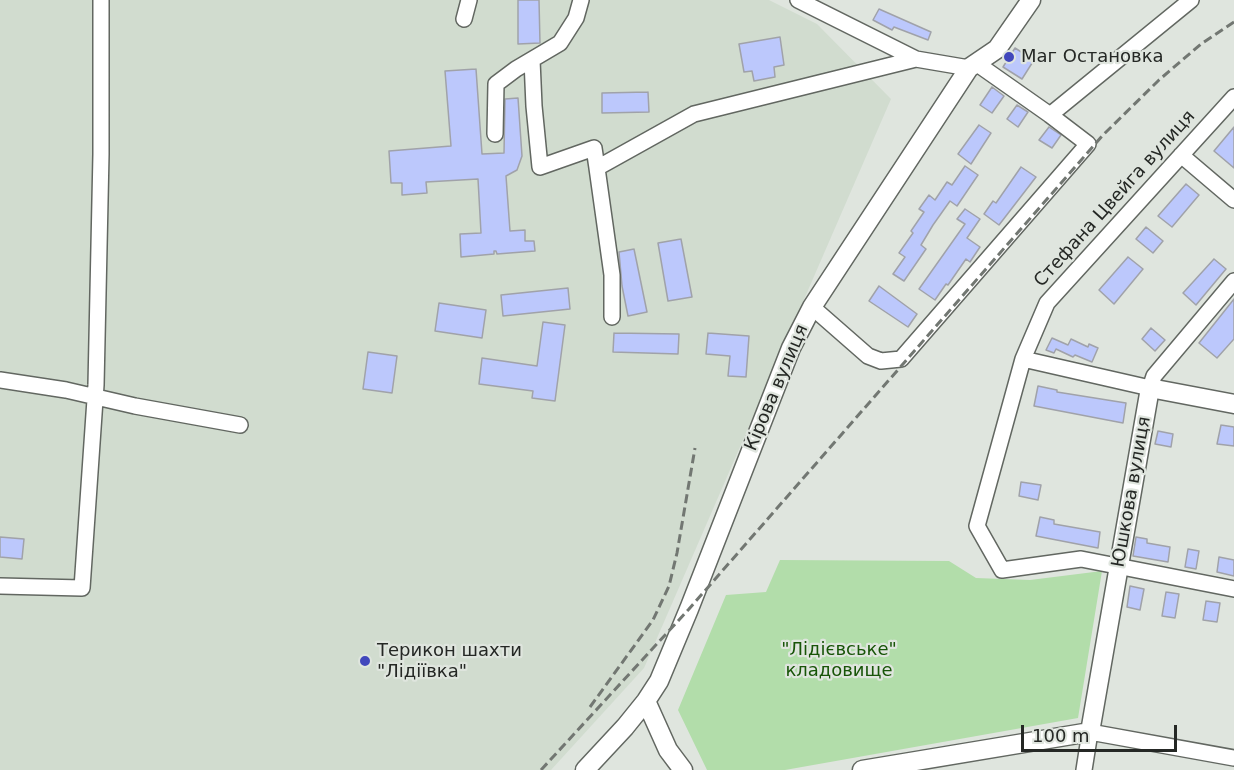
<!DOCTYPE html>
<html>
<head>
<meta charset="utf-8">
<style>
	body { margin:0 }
	#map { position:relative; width:1234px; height:770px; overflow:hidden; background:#dfe5de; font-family:"DejaVu Sans",sans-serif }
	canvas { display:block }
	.scale { position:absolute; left:1021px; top:725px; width:156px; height:27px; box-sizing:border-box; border:3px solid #252825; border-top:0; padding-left:8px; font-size:18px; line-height:21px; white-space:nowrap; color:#252825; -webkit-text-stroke:4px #dfe5de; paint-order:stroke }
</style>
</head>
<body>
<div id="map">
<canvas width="1234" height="770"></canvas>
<div class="scale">100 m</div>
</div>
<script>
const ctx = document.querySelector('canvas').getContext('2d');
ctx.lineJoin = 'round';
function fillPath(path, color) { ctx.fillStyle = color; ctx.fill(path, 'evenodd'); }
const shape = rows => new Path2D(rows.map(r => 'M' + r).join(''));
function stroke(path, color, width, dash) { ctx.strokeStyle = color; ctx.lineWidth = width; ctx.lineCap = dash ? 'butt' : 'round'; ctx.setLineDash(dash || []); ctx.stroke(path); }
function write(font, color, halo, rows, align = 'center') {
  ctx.font = font + ' "DejaVu Sans",sans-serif'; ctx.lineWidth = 4.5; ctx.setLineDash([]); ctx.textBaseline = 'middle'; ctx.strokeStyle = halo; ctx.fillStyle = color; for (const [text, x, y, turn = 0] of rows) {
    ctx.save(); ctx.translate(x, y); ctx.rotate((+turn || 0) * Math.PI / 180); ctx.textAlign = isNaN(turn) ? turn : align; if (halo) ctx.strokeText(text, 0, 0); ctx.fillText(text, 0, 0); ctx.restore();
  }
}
fillPath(shape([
	[0,0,769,0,817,24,891,99,644,668,551,770,0,770]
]), '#d1dccf');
fillPath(shape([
	[780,560,949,561,976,578,1030,580,1102,571,1078,718,785,770,707,770,678,710,726,595,766,592]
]), '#b2ddaa');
const building = shape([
	[518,0,539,0,540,43,518,44,518,0],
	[879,9,931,32,928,40,894,27,892,30,873,20,879,9],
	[780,37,784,65,774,67,775,77,754,81,752,71,744,72,739,44,780,37],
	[1015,48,1034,60,1022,79,1003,67,1015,48],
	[476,69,482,154,504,153,505,99,518,98,522,156,517,170,506,176,510,231,525,230,525,241,534,241,535,251,497,254,496,251,494,251,494,254,461,257,460,234,481,233,478,179,426,182,427,193,402,195,402,183,391,183,389,151,451,146,445,71,476,69],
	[992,87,1004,96,992,113,980,105,992,87],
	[648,92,649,112,602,113,602,93,648,92],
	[1017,105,1028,112,1018,127,1007,119,1017,105],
	[979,125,991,133,971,164,958,154,979,125],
	[1049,127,1061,135,1052,148,1039,140,1049,127],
	[1234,127,1234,168,1214,151,1234,127],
	[965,166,978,175,957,206,950,201,933,225,921,245,926,249,904,281,893,274,905,257,899,253,913,233,911,231,924,212,919,209,929,195,935,200,947,182,952,185,965,166],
	[1021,167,1036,177,999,225,984,214,993,201,996,203,1021,167],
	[1186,184,1199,195,1172,227,1158,216,1186,184],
	[965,209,980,219,967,238,980,247,970,262,966,259,948,285,946,284,935,300,919,289,965,224,957,219,965,209],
	[1146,227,1163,241,1153,253,1136,239,1146,227],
	[681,239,692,297,668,301,658,243,681,239],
	[634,249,647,312,628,316,622,286,619,252,634,249],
	[1128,257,1143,269,1114,304,1099,290,1128,257],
	[1214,259,1226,269,1196,305,1183,293,1214,259],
	[879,286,917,314,908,327,869,301,879,286],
	[568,288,570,309,503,316,501,295,568,288],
	[1234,299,1234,339,1217,358,1199,343,1234,299],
	[439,303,486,310,482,338,435,331,439,303],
	[543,322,565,325,555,401,532,398,533,391,479,384,482,358,537,366,543,322],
	[1151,328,1165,340,1155,351,1142,339,1151,328],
	[614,333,679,334,678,354,613,352,614,333],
	[708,333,749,336,746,377,728,376,730,356,706,354,708,333],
	[1052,338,1068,345,1071,339,1088,347,1089,344,1098,348,1092,362,1075,355,1073,357,1056,349,1054,353,1046,350,1052,338],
	[368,352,397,356,392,393,363,389,368,352],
	[1038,386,1057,390,1057,392,1126,403,1123,423,1034,406,1038,386],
	[1221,425,1234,427,1234,446,1217,444,1221,425],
	[1158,431,1173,434,1171,447,1155,444,1158,431],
	[1021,482,1041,485,1038,500,1019,496,1021,482],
	[1040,517,1054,520,1054,524,1100,532,1098,548,1036,536,1040,517],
	[0,537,24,539,22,559,0,557,0,537],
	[1136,537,1147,539,1147,543,1170,547,1168,562,1133,556,1136,537],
	[1188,549,1199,551,1196,569,1185,567,1188,549],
	[1219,557,1234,560,1234,576,1217,572,1219,557],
	[1130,586,1144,589,1140,610,1127,607,1130,586],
	[1166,592,1179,594,1175,618,1162,616,1166,592],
	[1206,601,1220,603,1217,622,1203,620,1206,601]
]);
fillPath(building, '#bcc8fc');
stroke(building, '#a0a2a9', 1.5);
const minor = shape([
	[798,0,916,59,969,68],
	[464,19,469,0],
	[532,60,534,106,540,167,594,148,597,168],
	[976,63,1050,115,1191,0],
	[1234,97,1047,303,1023,359,977,526,1002,570,1081,559,1234,589],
	[495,134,496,84,516,69,560,43,576,18,581,0],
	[1181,155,1234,200],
	[812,307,868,356,881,361,901,359,1088,144,1050,115],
	[612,317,612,275,597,168,694,114,916,59],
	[1023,359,1150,388,1154,376,1234,281],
	[0,380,66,390,135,406,240,425],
	[0,586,82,588,96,385,101,154,101,0],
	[1084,770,1090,732,1234,758]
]);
const major = shape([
	[646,701,668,750,683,770],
	[585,770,625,727,646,701,659,681,689,609,791,348,812,307,969,68,997,49,1031,0],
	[862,770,1090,732,1150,388,1234,404]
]);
stroke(minor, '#626761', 18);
stroke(major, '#626761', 21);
stroke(minor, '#fff', 15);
stroke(major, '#fff', 18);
stroke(shape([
	[590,707,653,620,669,586,677,553,695,448],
	[541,770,689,609,1103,135,1159,80,1201,44,1234,22]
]), '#727772', 3, [9, 4.5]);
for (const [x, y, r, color] of [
	[1009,57,6,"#4147bc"],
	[365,661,6,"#4147bc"]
]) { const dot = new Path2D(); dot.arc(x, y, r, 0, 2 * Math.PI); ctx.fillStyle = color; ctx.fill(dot); stroke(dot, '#dfe5de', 2); }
write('18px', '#252825', '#dfe5de', [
	["Маг Остановка",1021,57],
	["Терикон шахти",377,651],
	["\"Лідіївка\"",377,672]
], 'left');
write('18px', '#252825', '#dfe5de', [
	["Стефана Цвейга вулиця",1115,199,-48],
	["Кірова вулиця",777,388,-67],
	["Юшкова вулиця",1132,492,-80]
]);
write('18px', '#185508', '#dfe5de', [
	["\"Лідієвське\"",839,650],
	["кладовище",839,671]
]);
</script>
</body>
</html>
